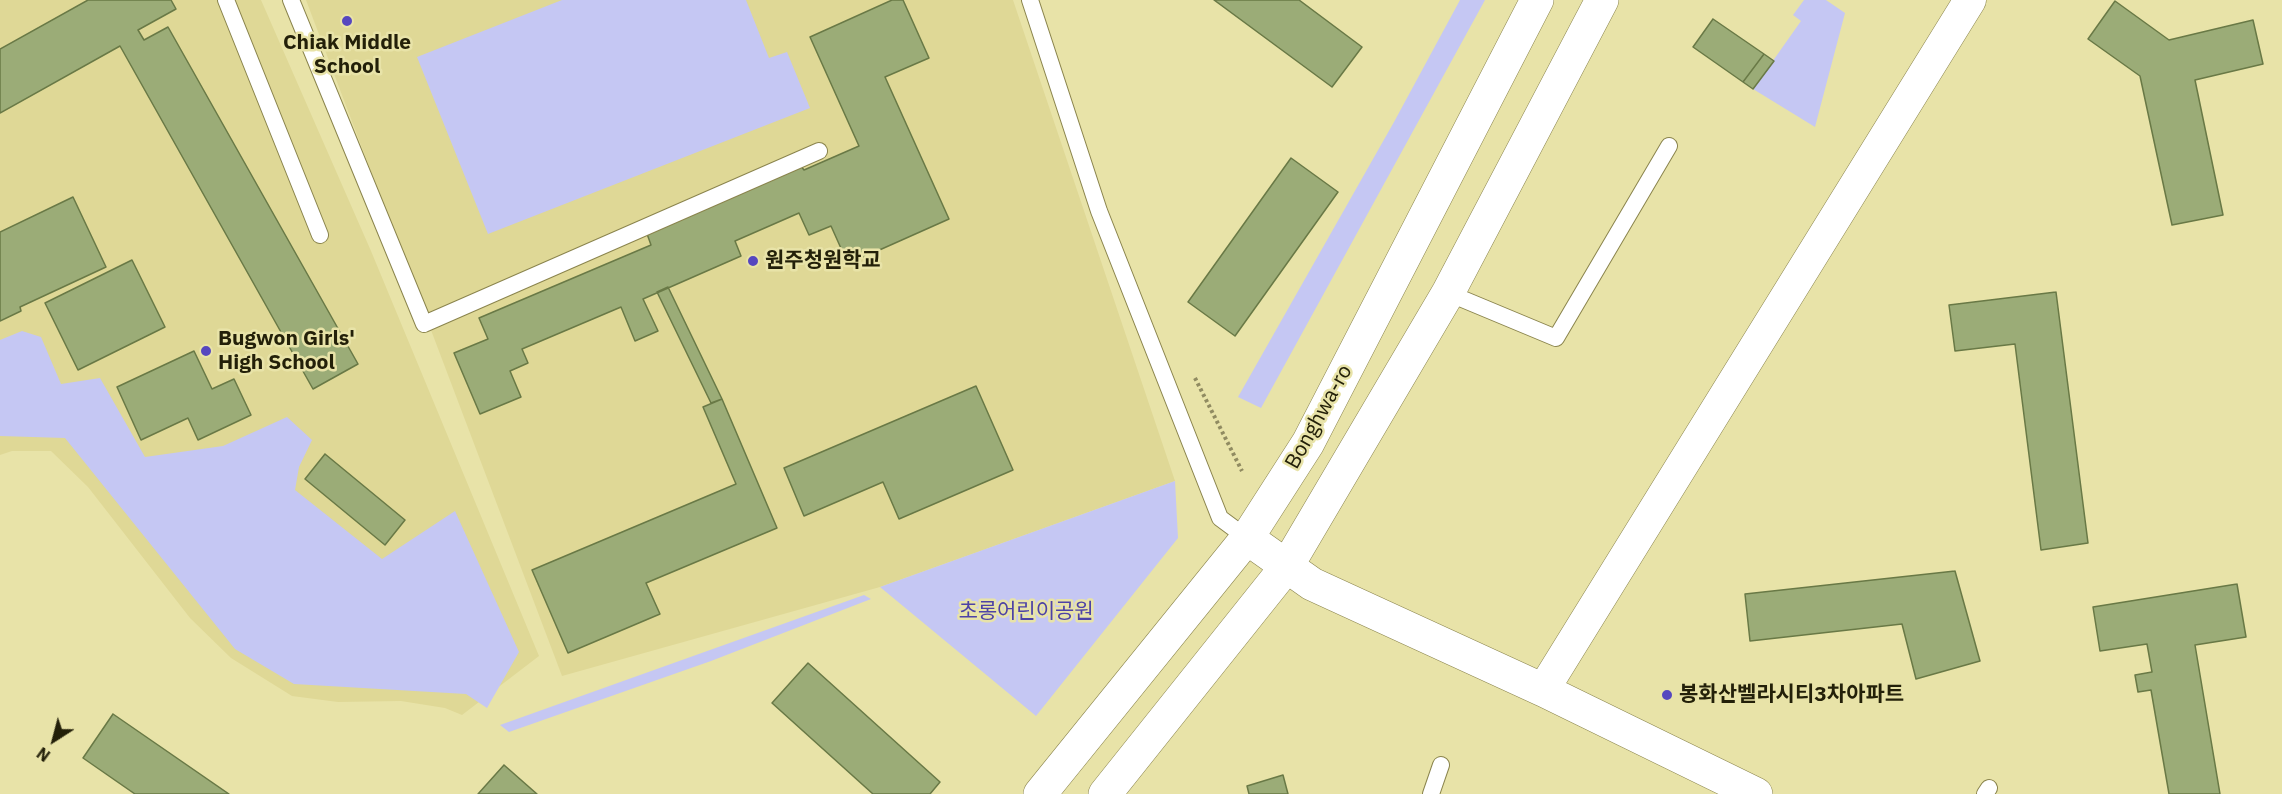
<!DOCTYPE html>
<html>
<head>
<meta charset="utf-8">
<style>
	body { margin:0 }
	#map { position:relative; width:2282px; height:794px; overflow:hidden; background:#e8e3a8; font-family:"IBM Plex Sans",sans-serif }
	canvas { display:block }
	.north { position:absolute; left:24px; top:710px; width:60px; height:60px; -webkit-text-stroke:4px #e8e3a8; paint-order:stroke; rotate:216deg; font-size:16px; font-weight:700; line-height:24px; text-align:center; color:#232009 }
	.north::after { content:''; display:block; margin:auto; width:21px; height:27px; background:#232009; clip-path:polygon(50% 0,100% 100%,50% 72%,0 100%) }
</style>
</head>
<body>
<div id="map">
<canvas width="2282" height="794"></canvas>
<div class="north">N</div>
</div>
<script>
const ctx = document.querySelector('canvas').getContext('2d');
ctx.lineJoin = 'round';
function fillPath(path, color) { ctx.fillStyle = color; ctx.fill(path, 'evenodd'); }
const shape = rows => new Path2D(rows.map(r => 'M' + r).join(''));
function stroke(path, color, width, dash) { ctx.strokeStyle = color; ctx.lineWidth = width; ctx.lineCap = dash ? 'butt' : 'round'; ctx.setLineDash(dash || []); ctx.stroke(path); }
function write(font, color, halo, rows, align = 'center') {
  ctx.font = font + ' "IBM Plex Sans","Noto Sans KR",sans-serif'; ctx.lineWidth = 5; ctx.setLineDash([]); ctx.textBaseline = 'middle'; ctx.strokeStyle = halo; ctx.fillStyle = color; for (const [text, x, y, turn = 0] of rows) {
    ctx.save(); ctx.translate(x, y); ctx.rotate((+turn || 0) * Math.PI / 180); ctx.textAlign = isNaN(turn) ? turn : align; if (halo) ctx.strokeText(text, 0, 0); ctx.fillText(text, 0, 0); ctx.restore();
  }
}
fillPath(shape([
	[0,0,261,0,371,251,539,656,462,715,445,708,401,701,338,702,292,696,231,658,190,618,88,487,51,451,12,451,0,455],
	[306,0,1013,0,1175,481,880,587,562,676]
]), '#dfd896');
fillPath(shape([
	[562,0,746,0,769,58,787,52,810,108,488,234,417,57],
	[1460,0,1485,0,1261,408,1238,397,1394,122],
	[1804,0,1826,0,1845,13,1815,127,1753,89,1801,21,1793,15],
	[22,331,41,337,61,384,100,378,145,457,223,446,287,417,312,440,299,467,295,490,382,559,455,511,519,652,487,708,466,694,294,684,235,649,65,438,0,436,0,340],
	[1175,481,1178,538,1036,716,880,587],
	[864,595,871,599,711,661,509,732,500,725]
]), '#c5c7f3');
const building = shape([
	[88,0,171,0,176,9,138,30,144,40,168,27,358,364,313,389,120,46,0,113,0,49,88,0],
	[892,0,903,0,929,58,885,77,949,219,848,264,831,226,809,235,799,213,735,241,741,256,643,299,658,331,635,341,621,307,522,349,528,363,510,371,521,397,480,414,454,353,488,339,479,318,651,245,646,231,800,165,804,170,859,146,810,37,892,0],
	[1214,0,1299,0,1362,47,1332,87,1214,0],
	[2115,1,2169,40,2253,20,2263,64,2195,80,2223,215,2172,225,2140,76,2088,39,2115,1],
	[1713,19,1764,54,1743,82,1693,47,1713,19],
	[1764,54,1774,61,1753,89,1743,82,1764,54],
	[1291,158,1338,192,1235,336,1188,302,1291,158],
	[73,197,106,267,20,307,21,311,0,321,0,232,73,197],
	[132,260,165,327,78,370,45,303,132,260],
	[668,287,722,399,711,403,657,292,668,287],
	[2056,292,2088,543,2041,550,2015,344,1955,351,1949,305,2056,292],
	[194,351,212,389,234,379,251,415,198,440,188,418,141,440,117,387,194,351],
	[976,386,1013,470,899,519,883,482,804,516,784,468,976,386],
	[722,399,777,528,646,583,660,614,568,653,532,570,736,484,703,407,722,399],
	[325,454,405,520,385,545,305,479,325,454],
	[1955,571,1980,661,1916,679,1902,624,1750,641,1745,594,1955,571],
	[2237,584,2246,637,2195,645,2220,794,2169,794,2151,690,2138,692,2135,675,2152,672,2147,644,2100,651,2093,607,2237,584],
	[808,663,940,782,930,794,873,794,772,703,808,663],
	[113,714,229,794,135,794,83,758,113,714],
	[504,765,537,794,478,794,504,765],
	[1283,775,1288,794,1249,794,1247,786,1283,775]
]);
fillPath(building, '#9bac77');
stroke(building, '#697946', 1.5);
const service = shape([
	[226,0,320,235],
	[291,0,424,324,819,151],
	[1030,0,1099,211,1220,518,1247,538],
	[1448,293,1556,338,1669,146],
	[1431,794,1441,765],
	[1985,794,1989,788]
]);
const minor = shape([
	[1543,690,1970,0]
]);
const tertiary = shape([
	[1247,538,1312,584,1543,690,1756,794],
	[1040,794,1247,538,1308,443,1537,0],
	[1105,794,1287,566,1448,293,1602,0]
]);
stroke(service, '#8a844d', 18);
stroke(minor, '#8a844d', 33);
stroke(tertiary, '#8a844d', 34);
stroke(shape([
	[1195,378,1242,471]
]), '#908b61', 4, [3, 3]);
stroke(service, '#fff', 16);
stroke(minor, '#fff', 32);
stroke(tertiary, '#fff', 33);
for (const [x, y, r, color] of [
	[347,21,6,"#5647bf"],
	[753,261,6,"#5647bf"],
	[206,351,6,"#5647bf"],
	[1667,695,6,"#5647bf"]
]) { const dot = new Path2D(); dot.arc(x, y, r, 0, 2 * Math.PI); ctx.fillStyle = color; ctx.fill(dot); stroke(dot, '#e8e3a8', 2); }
write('bold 21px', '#232009', '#e8e3a8', [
	["Chiak Middle",347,43,"center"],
	["School",347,67,"center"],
	["원주청원학교",765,261],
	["Bugwon Girls'",218,339],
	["High School",218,363],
	["봉화산벨라시티3차아파트",1679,695]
], 'left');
write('21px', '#232009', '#e8e3a8', [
	["Bonghwa-ro",1319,417,-61]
]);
write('21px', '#4d42a6', '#e8e3a8', [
	["초롱어린이공원",1026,612]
]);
</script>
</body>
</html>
